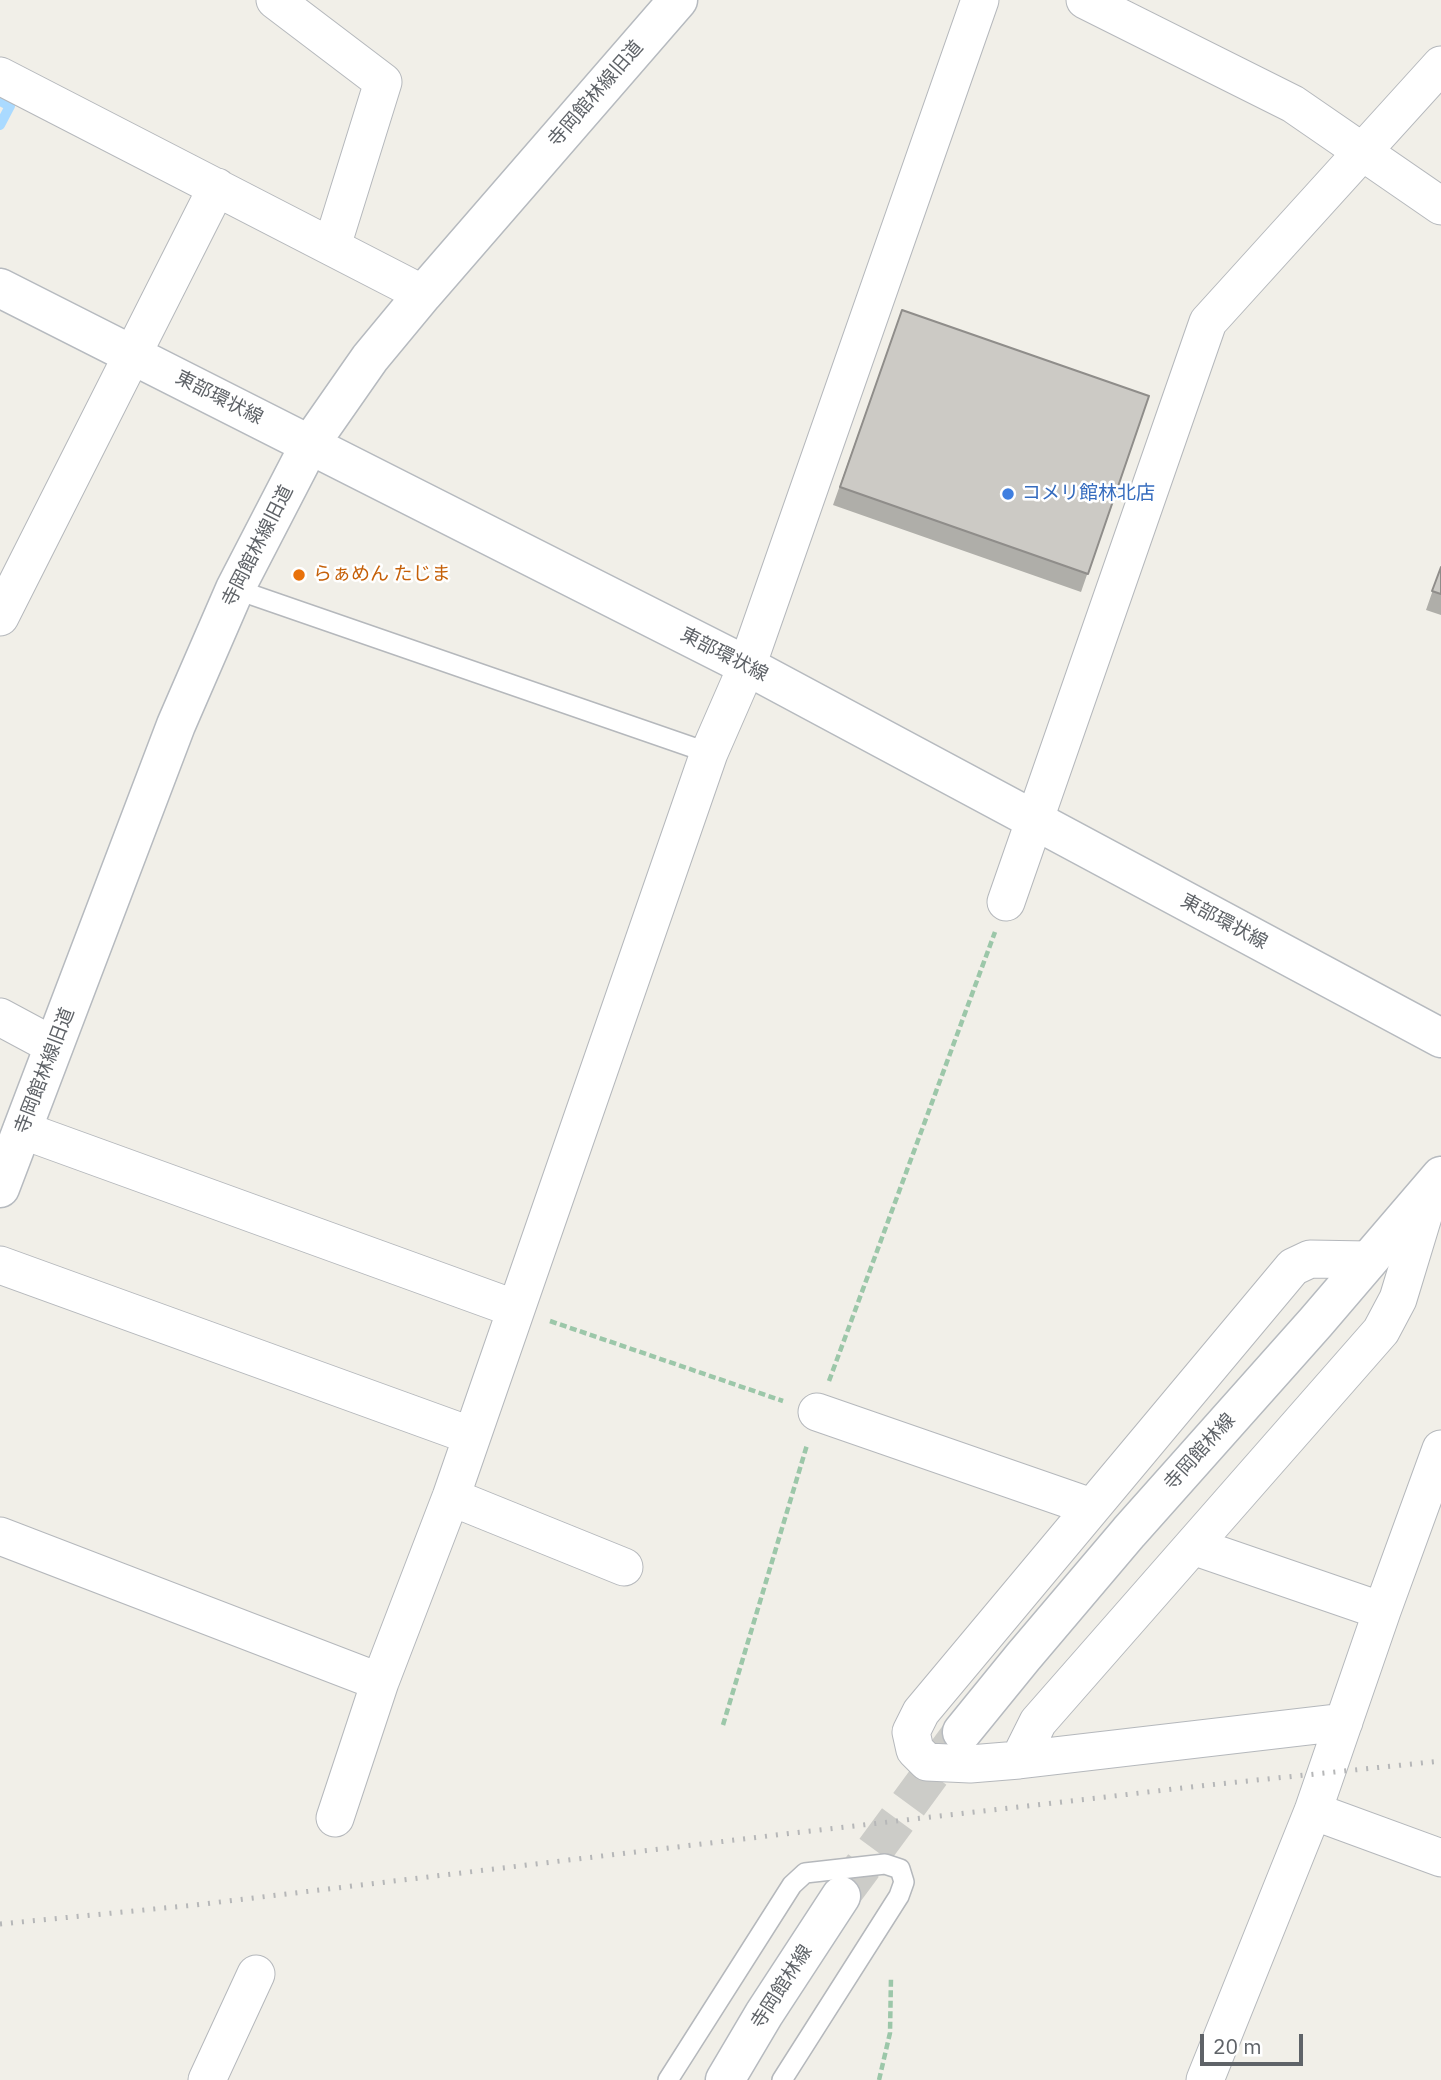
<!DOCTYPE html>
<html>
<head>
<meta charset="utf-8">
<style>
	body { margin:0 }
	#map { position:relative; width:1441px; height:2080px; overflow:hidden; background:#f1efe8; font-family:"IBM Plex Sans",sans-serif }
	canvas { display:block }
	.scale { position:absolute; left:1200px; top:2034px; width:103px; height:32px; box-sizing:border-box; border:4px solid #5f6368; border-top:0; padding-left:9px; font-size:21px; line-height:24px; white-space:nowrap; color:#5f6368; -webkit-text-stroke:5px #fff; paint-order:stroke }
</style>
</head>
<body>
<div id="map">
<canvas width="1441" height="2080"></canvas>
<div class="scale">20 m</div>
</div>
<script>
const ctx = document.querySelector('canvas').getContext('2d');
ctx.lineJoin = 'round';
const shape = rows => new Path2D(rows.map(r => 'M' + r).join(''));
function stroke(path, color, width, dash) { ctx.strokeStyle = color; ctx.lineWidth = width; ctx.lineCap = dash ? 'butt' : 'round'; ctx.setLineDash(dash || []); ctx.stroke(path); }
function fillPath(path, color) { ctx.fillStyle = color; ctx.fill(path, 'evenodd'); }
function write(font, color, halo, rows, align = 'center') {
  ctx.font = font + ' "IBM Plex Sans","Noto Sans JP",sans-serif'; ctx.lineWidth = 5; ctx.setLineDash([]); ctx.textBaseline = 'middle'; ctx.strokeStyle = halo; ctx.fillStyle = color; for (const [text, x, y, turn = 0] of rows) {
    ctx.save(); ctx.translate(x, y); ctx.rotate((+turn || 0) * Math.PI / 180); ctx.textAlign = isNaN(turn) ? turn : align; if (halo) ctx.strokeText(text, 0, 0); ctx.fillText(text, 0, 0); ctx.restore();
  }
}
stroke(shape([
	[0,101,10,106,0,125]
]), '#aadaff', 10);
stroke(shape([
	[841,1896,958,1737]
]), '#ccccc8', 38, [38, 19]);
const lane = shape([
	[235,589,709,753],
	[668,2080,792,1885,805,1873,885,1864,900,1869,904,1882,899,1896,782,2080]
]);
const street = shape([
	[275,0,383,82,332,246],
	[1085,0,1293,104,1441,206],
	[0,76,423,294],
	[0,617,217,187],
	[1006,902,1208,322,1441,65],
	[0,1017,54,1046],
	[22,1130,516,1309],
	[1368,1260,1310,1259,1293,1267,921,1712,911,1732,915,1750,927,1762,970,1764,1019,1760,1038,1722,1381,1331,1398,1299,1432,1187],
	[0,1265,472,1436],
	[817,1412,1091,1507],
	[451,1497,624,1567],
	[0,1536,380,1682],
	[1193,1546,1382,1611],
	[1019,1760,1344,1722],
	[1313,1811,1441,1858],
	[335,1818,380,1682,451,1497,709,753,747,666,980,0],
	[207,2080,256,1974],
	[1205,2080,1313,1811,1382,1611,1441,1449]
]);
const secondary = shape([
	[0,288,747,666,1441,1038],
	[0,1188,176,725,235,589,310,444,370,358,423,294,678,0],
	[962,1732,1023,1657,1129,1532,1316,1322,1441,1176],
	[725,2080,764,2014,841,1896]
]);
stroke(lane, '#b5b8bc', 22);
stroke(street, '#b5b8bc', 39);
stroke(secondary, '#b6babf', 41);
stroke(shape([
	[550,1321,783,1401],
	[829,1381,995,932],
	[723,1725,807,1445],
	[879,2080,890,2033,891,1977]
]), '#9cc7a9', 4.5, [7, 3.5]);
stroke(lane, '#fff', 19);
stroke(street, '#fff', 37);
stroke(secondary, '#fff', 38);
stroke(shape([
	[0,1924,195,1905,793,1833,1209,1785,1441,1761]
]), '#b6b7b8', 5, [2, 9]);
fillPath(shape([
	[902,310,1149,396,1081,592,833,505],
	[1441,567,1441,615,1426,610]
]), '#afaea9');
const building = shape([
	[902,310,1149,396,1088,574,840,487,902,310],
	[1441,567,1441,594,1432,591,1441,567]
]);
fillPath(building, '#cccac5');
stroke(building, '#8f8d8a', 2);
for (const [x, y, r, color] of [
	[1008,494,7,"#3f7fe0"],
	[299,575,7,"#e8710a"]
]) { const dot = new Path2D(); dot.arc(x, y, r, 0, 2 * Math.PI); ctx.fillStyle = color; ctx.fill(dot); stroke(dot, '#fff', 2.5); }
write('19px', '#5f6368', '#fff', [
	["寺岡館林線旧道",596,94,-49],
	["東部環状線",219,398,27],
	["寺岡館林線旧道",258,546,-63],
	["東部環状線",724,655,27],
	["東部環状線",1224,922,28],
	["寺岡館林線旧道",45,1071,-69],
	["寺岡館林線",1200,1452,-48],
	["寺岡館林線",782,1987,-57]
]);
write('19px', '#366cbe', '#fff', [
	["コメリ館林北店",1022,494]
], 'left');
write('19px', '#c56008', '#fff', [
	["らぁめん たじま",313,575]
], 'left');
</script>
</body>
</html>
